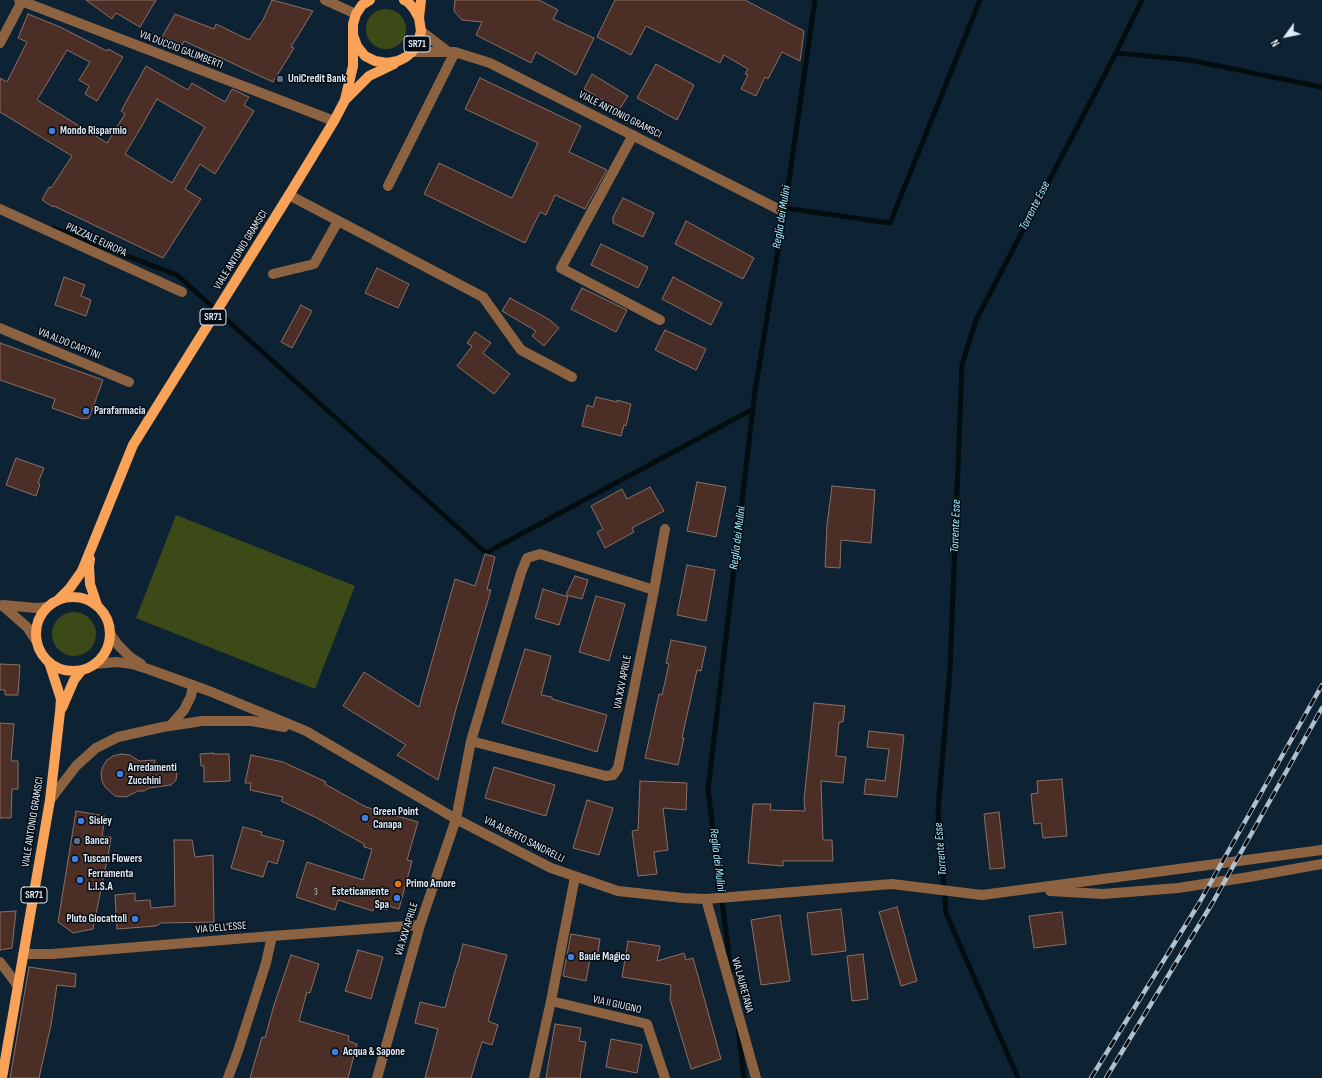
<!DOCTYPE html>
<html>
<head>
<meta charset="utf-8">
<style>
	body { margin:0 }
	#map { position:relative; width:1322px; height:1078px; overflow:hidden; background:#0d2334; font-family:"Sofia Sans Condensed",sans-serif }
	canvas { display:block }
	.north { position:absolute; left:1266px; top:16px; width:40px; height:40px; -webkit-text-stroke:3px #040b13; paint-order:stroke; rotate:237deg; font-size:11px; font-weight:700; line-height:16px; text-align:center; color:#dfecf8 }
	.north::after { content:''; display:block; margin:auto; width:14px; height:18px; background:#dfecf8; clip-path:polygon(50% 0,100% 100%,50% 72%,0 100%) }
</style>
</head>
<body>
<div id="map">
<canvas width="1322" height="1078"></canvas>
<div class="north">N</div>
</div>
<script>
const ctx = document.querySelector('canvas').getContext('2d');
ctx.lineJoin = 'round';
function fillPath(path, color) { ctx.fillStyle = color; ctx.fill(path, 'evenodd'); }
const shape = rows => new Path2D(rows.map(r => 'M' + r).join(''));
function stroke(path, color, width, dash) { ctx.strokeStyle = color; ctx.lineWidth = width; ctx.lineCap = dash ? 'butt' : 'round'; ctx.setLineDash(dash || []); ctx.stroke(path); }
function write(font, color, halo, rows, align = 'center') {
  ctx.font = font + ' "Sofia Sans Condensed",sans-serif'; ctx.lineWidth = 3; ctx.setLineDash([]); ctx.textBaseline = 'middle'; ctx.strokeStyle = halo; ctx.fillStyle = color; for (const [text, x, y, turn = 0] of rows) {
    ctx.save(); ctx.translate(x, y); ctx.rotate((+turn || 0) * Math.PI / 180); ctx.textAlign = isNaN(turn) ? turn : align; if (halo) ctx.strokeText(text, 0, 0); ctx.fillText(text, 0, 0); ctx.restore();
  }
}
fillPath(shape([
	'366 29a20 20 0 1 1 40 0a20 20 0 1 1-40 0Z',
	[176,515,355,586,315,689,136,618],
	'52 634a22 22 0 1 1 44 0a22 22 0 1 1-44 0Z'
]), '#3c4a17');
stroke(shape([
	[1116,53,1189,60,1322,87],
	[785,208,890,223,980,0],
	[53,228,177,275,486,553,753,409],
	[731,972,708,790,755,391,785,208,815,0],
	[738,1028,744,1078],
	[1018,1078,946,913,938,811,950,669,962,365,976,320,1116,53,1142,0]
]), '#020d0f', 5);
const building = shape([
	[86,0,156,0,140,27,116,13,112,19,86,0],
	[272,0,313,11,291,47,294,48,273,82,184,41,182,45,162,37,175,14,214,29,216,24,249,40,263,20,272,0],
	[455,0,539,0,558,10,553,19,594,38,576,75,536,52,531,63,476,35,482,22,462,20,454,11,455,0],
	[615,0,745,0,804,31,800,61,782,52,768,79,765,77,756,96,741,89,748,75,745,74,748,69,724,55,720,63,646,26,631,55,597,37,615,0],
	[28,14,60,27,107,51,108,49,123,57,97,101,85,94,89,86,79,80,90,62,67,50,37,100,107,143,125,114,121,111,146,66,188,90,192,83,225,102,232,89,249,97,244,105,254,111,215,174,200,164,185,189,201,199,163,258,54,206,53,207,42,200,49,187,51,188,72,156,0,112,0,78,7,82,27,42,18,38,28,14],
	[157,99,205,127,172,183,125,154,140,129,157,99],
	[656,64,694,85,677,120,637,98,656,64],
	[592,74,628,96,619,110,584,89,592,74],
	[480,78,581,126,569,152,607,170,585,209,555,195,546,215,540,212,525,243,424,194,439,163,512,198,538,143,465,109,480,78],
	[623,198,654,213,643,237,613,223,613,217,623,198],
	[686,221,754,258,743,279,675,244,686,221],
	[601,244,648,267,638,288,591,265,601,244],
	[377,268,409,284,398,308,365,293,377,268],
	[64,277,85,285,81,296,91,300,86,316,55,305,64,277],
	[673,277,722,303,711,325,662,299,673,277],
	[582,288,627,310,616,332,571,309,582,288],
	[510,298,550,320,559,328,544,346,532,336,536,331,502,311,510,298],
	[301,305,312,311,292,348,281,342,301,305],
	[665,330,706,349,696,370,655,350,665,330],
	[475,332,491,343,483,353,510,374,494,394,457,366,472,346,467,343,475,332],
	[0,343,103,380,89,418,83,419,52,408,55,399,0,380,0,343],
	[596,397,617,402,617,400,631,404,626,426,624,425,621,436,582,426,587,405,593,407,596,397],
	[16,458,44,468,38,483,40,484,36,496,6,485,16,458],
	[697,482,726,487,716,537,687,531,697,482],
	[832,486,875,490,871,543,841,540,840,568,825,567,827,525,832,486],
	[650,487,664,511,632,528,634,532,605,548,597,532,603,529,591,506,622,489,627,499,650,487],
	[485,554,495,557,487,590,491,590,456,709,438,780,397,755,406,745,343,706,364,672,419,707,455,579,475,586,485,554],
	[687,565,715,570,706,621,677,615,687,565],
	[575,576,588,580,582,599,566,595,575,576],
	[543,589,568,597,559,625,535,618,543,589],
	[596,596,625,604,609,661,579,652,596,596],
	[671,640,706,647,701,671,697,670,682,738,684,738,678,765,645,758,659,694,662,695,669,664,666,663,671,640],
	[525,649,551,656,541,695,552,697,552,699,607,715,597,752,502,723,525,649],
	[0,664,20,665,18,695,5,695,5,690,0,690,0,664],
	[814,703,845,706,843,722,839,722,836,756,846,757,843,783,821,781,823,840,832,840,833,861,783,861,783,866,748,863,753,804,771,804,770,810,805,811,804,800,814,703],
	[0,723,14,724,11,761,18,761,18,789,12,789,11,818,0,818,0,723],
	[869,731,904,735,897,797,864,794,866,779,885,781,889,749,867,747,869,731],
	[213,753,213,754,229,754,230,781,204,782,204,766,201,766,200,754,213,753],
	[121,754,130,755,139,761,155,760,155,767,169,766,172,768,177,773,176,780,171,785,149,788,144,791,138,791,126,797,115,796,105,787,102,781,101,773,103,766,107,760,113,756,121,754],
	[251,755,283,762,326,782,325,784,366,807,418,822,407,860,412,861,399,909,388,906,387,910,375,906,373,911,338,900,335,910,296,897,307,862,363,880,372,849,364,847,364,844,315,817,281,801,283,797,250,790,251,783,245,783,251,755],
	[494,767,555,785,546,816,485,798,494,767],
	[1062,779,1067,836,1043,838,1041,823,1034,824,1031,794,1038,793,1037,781,1062,779],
	[640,781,687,783,686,810,663,808,668,850,654,852,657,874,638,876,632,831,638,830,640,781],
	[587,800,613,808,599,855,573,848,587,800],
	[76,811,105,816,102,837,111,837,109,850,93,929,73,933,58,922,76,811],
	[999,812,1005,868,990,869,984,814,999,812],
	[243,827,262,832,261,835,284,841,277,864,268,861,263,877,231,868,243,827],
	[174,840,192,840,195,857,213,855,214,922,161,923,156,926,117,929,115,895,135,893,135,901,150,900,151,908,175,906,174,840],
	[897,907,917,981,901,986,879,912,897,907],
	[841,909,846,951,812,955,807,913,841,909],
	[16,911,12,948,0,950,0,912,16,911],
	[1062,912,1066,944,1034,948,1029,916,1062,912],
	[780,915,790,981,761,985,751,920,780,915],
	[571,934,600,939,597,960,590,959,586,981,563,976,571,934],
	[628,941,660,946,657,961,684,953,686,960,693,958,721,1059,691,1069,670,999,671,985,622,977,628,941],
	[463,944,507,955,488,1021,498,1025,492,1045,482,1042,471,1078,425,1078,438,1029,415,1023,420,1002,445,1008,455,971,458,963,463,944],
	[358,950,383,957,371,999,345,991,358,950],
	[863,954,868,999,852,1001,847,956,863,954],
	[291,955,319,964,310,993,307,992,299,1021,349,1036,348,1041,357,1044,348,1078,250,1078,262,1037,265,1038,274,1005,291,955],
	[29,967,76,974,75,987,57,985,51,1025,39,1078,10,1078,29,967],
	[555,1024,581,1028,579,1041,586,1042,580,1078,546,1078,555,1024],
	[611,1039,642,1045,637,1073,606,1067,611,1039]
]);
fillPath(building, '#4b2f27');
stroke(building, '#8e6e64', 1);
stroke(shape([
	[19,0,334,121],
	[325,0,356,14],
	[421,31,447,51],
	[0,43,22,1],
	[412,52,455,52,490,63,778,209],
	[633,135,561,268,660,320],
	[388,186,455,52],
	[289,195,483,297,521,350,572,377],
	[0,209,182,292],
	[273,274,314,264,338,221],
	[0,328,129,382],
	[2,605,36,608,47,607],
	[3,606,27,627,37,642],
	[110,634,119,646,130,657,141,664],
	[95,664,116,662,132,664,148,669,209,691,306,731,456,819,551,868,618,891,683,898,706,899,892,884,982,895,1322,850],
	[170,726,184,710,191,696,193,685],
	[471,741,606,776,613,775,618,768,654,590,665,529],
	[50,800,76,766,96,748,118,737,163,727,202,721,252,721,284,727],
	[1050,891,1103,894,1178,888,1249,877,1322,864],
	[706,899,756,1078],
	[23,954,52,954,272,936,420,925],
	[0,962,18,986],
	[551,1001,647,1024,665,1078],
	[228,1078,238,1051,266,963,272,936],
	[377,1078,420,925,456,819,471,741,521,573,527,558,540,554,654,590],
	[534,1078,551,1001,575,877]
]), '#8c6240', 10);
stroke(shape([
	[370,0,362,5,356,14,353,24,353,35,357,46,365,56,375,61,387,63,398,61,406,57,412,52,418,42,421,31,419,18,414,9,408,2,404,0],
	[419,18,421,0],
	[345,100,369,76,394,64],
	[90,559,89,566,90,584,97,605],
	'36 634a37 37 0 1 1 74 0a37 37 0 1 1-74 0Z',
	[57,601,70,588,82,571,133,445,289,195,334,121,345,100,353,66,353,35],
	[62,708,74,680,82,670],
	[2,1078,50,800,60,712,61,699,49,662]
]), '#faa358', 10);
const rail = shape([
	[1091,1078,1198,905,1322,685],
	[1106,1078,1213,902,1322,708]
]);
stroke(rail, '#b0bfcc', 4.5);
stroke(rail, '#040b13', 3, [9]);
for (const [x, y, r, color] of [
	[280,79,4,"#5c6f8a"],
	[52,131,4,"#3f7fe0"],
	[86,411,4,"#3f7fe0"],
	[120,774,4,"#3f7fe0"],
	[365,818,4,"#3f7fe0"],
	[81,821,4,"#3f7fe0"],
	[77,841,4,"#5c6f8a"],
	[75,859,4,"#3f7fe0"],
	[80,880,4,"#3f7fe0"],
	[398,884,4,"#e8710a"],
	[397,898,4,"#3f7fe0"],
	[135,919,4,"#3f7fe0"],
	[571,957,4,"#3f7fe0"],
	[335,1052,4,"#3f7fe0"]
]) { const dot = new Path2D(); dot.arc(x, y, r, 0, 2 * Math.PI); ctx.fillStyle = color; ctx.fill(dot); stroke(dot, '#040b13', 1.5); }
write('9px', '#babdc4', null, [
	["3",316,893]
]);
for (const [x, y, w] of [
	[417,44,26],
	[213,317,26],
	[34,895,26]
]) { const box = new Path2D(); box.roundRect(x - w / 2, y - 8, w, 16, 3); ctx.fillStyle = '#040b13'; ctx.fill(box); stroke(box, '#dfecf8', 1); }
write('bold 10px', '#dfecf8', null, [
	["SR71",417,44],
	["SR71",213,317],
	["SR71",34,895]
]);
write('11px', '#dfecf8', '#040b13', [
	["VIA DUCCIO GALIMBERTI",181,50,21],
	["VIALE ANTONIO GRAMSCI",620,115,27],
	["PIAZZALE EUROPA",96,240,25],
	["VIALE ANTONIO GRAMSCI",241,250,-58],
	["VIA ALDO CAPITINI",69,344,22],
	["VIA XXV APRILE",623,682,-79],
	["VIALE ANTONIO GRAMSCI",33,822,-81],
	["VIA ALBERTO SANDRELLI",524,840,27],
	["VIA DELL'ESSE",221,928,-5],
	["VIA XXV APRILE",407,929,-73],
	["VIA LAURETANA",742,985,75],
	["VIA II GIUGNO",617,1005,13]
]);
write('bold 11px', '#dfecf8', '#040b13', [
	["UniCredit Bank",288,79],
	["Mondo Risparmio",60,131],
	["Parafarmacia",94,411],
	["Arredamenti",128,768],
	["Zucchini",128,781],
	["Green Point",373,812],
	["Canapa",373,825],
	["Sisley",89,821],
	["Banca",85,841],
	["Tuscan Flowers",83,859],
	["Ferramenta",88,874],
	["L.I.S.A",88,887],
	["Primo Amore",406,884],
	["Esteticamente",389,892,"right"],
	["Spa",389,905,"right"],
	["Pluto Giocattoli",127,919,"right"],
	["Baule Magico",579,957],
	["Acqua & Sapone",343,1052]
], 'left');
write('italic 12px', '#a1eeff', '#040b13', [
	["Torrente Esse",1035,206,-63],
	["Reglia dei Mulini",782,217,-81],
	["Torrente Esse",956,526,-88],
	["Reglia dei Mulini",738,538,-83],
	["Torrente Esse",941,849,-95],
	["Reglia dei Mulini",717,860,83]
]);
</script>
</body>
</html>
